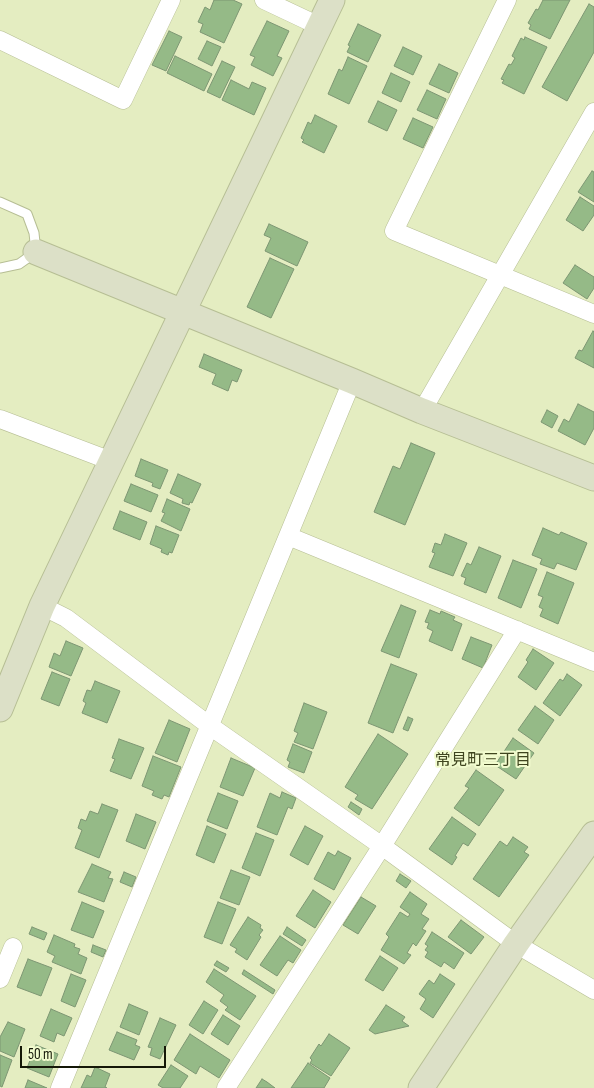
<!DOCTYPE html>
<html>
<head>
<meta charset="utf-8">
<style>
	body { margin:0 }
	#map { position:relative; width:594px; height:1088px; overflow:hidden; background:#e4edc1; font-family:"Sofia Sans Condensed",sans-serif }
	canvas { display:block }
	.scale { position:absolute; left:20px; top:1046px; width:146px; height:22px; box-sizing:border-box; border:2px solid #141707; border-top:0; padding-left:6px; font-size:15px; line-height:18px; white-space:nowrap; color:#141707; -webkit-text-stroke:4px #f1fbce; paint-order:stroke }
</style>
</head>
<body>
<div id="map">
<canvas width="594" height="1088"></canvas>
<div class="scale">50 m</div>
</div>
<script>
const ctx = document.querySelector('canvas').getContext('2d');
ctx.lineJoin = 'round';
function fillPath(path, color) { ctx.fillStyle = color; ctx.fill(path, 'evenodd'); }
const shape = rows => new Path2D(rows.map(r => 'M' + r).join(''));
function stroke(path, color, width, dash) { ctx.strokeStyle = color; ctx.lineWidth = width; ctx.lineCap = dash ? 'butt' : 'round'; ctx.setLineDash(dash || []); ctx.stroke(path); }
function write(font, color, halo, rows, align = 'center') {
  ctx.font = font + ' "Sofia Sans Condensed","Noto Sans JP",sans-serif'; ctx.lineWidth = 4; ctx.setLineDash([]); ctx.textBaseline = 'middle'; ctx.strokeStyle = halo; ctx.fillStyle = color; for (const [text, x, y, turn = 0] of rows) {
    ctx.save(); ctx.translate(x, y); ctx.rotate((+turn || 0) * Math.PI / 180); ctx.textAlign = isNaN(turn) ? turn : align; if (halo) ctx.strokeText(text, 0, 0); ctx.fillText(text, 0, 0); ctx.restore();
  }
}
const building = shape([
	[214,0,233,0,242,4,224,43,200,32,203,24,198,22,205,7,210,10,214,0],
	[543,0,570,0,550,39,529,29,531,25,528,23,536,9,538,10,543,0],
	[589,4,594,7,594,52,567,101,542,87,589,4],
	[267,21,289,31,277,56,282,58,273,76,251,65,255,57,250,55,267,21],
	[358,24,381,35,368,62,347,52,350,46,348,45,358,24],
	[169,31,182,37,166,71,152,65,169,31],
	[525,37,547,47,524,94,502,83,504,80,501,79,509,64,511,65,515,58,512,56,521,38,524,40,525,37],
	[207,41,221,47,212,66,198,59,207,41],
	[403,47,422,56,413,75,394,66,403,47],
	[175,56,212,74,204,91,167,73,175,56],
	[348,57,367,66,349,104,328,94,339,69,342,71,348,57],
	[222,61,235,67,220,98,207,92,222,61],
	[439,64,458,73,449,93,429,84,439,64],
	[391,73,410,82,401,102,382,93,391,73],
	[231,80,249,89,252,82,266,88,254,115,222,100,231,80],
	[427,90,446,99,437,119,417,110,427,90],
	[378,101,397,110,387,131,368,122,378,101],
	[315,115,337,126,324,153,302,142,304,140,301,138,308,122,311,124,315,115],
	[413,118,433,127,423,148,403,139,413,118],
	[592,171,594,172,594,202,578,192,592,171],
	[580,197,594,206,594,215,583,231,566,220,580,197],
	[269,224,308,242,297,266,265,251,271,238,264,235,269,224],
	[270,258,294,269,271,318,247,307,270,258],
	[575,265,594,277,594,288,587,299,563,283,575,265],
	[593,331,594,332,594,368,575,358,579,350,582,351,593,331],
	[204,354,242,370,237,382,232,380,228,391,212,384,216,374,199,367,204,354],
	[578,404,594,412,594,428,585,445,558,431,564,419,569,422,578,404],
	[547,410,558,416,552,428,541,422,547,410],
	[411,443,435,453,405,525,374,512,393,466,400,469,411,443],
	[141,459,168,470,160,489,152,486,153,483,135,476,141,459],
	[178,474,201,484,192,503,190,502,189,505,182,503,183,499,170,493,178,474],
	[131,484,158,495,151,512,124,501,131,484],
	[167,499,190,509,181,531,161,521,165,513,162,512,167,499],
	[120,511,147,522,140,540,113,529,120,511],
	[156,526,179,535,172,553,169,552,168,555,161,552,162,549,150,544,156,526],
	[543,528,559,535,561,532,587,543,576,570,557,563,554,569,540,564,542,559,532,555,543,528],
	[445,534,467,543,453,576,429,567,435,553,432,552,435,543,441,545,445,534],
	[479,547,501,556,486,593,464,584,466,578,461,576,467,563,471,565,479,547],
	[513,560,537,569,521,608,498,598,513,560],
	[547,572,574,583,558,624,540,616,543,609,539,607,543,597,538,595,547,572],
	[401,605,416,611,399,658,381,651,401,605],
	[430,610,440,614,441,611,455,617,453,620,462,624,452,651,429,641,433,631,427,628,429,623,425,622,430,610],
	[471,637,492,645,483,668,462,659,471,637],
	[66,641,83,648,71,676,49,667,54,653,60,656,66,641],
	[533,649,554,663,536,690,518,677,528,662,526,660,533,649],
	[391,664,417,674,393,733,368,723,391,664],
	[52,672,70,679,59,706,41,699,52,672],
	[567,674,582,685,560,716,543,703,560,679,563,681,567,674],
	[95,681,120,691,107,723,82,713,86,703,83,701,87,690,91,691,95,681],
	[304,703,327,712,313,749,294,742,298,733,294,731,304,703],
	[535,706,554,720,538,744,518,730,535,706],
	[408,717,413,719,408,731,403,729,408,717],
	[169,720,190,729,177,762,155,753,169,720],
	[378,734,408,754,372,809,355,799,358,795,345,787,378,734],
	[513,738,534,753,516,779,495,765,513,738],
	[119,739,144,748,131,779,110,771,115,759,112,758,119,739],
	[293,744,312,752,304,773,288,767,290,762,287,760,293,744],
	[153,756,181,767,169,797,164,795,162,799,152,795,154,791,142,786,153,756],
	[231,758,255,768,243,796,220,787,231,758],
	[476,770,504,790,479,826,454,808,469,788,465,786,476,770],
	[282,792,296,798,292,809,288,807,277,835,257,827,270,793,280,798,282,792],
	[218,793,238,801,227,829,207,821,218,793],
	[351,802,362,809,359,815,348,807,351,802],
	[102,804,118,810,99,858,75,848,82,830,78,828,81,819,86,821,90,811,98,814,102,804],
	[136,814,156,822,145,849,126,841,136,814],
	[452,817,476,834,468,846,463,843,455,856,457,857,452,865,429,849,452,817],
	[207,826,226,834,214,863,196,855,207,826],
	[305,826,323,836,308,865,290,855,305,826],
	[256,833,274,840,260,876,242,868,256,833],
	[513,837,528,847,524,852,529,855,499,897,473,879,500,841,507,846,513,837],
	[338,851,351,858,334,890,314,879,328,852,335,856,338,851],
	[92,864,111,872,108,878,113,879,104,902,78,892,92,864],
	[231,870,250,877,239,905,220,898,231,870],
	[124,872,136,877,132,887,120,882,124,872],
	[400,874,411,881,406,888,396,881,400,874],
	[313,890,331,902,315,928,296,916,313,890],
	[410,892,427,904,421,914,429,919,422,929,426,931,416,946,413,943,407,953,411,955,404,964,381,950,389,937,386,934,400,912,408,917,410,914,400,907,410,892],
	[361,897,376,906,358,934,343,925,361,897],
	[82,902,104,911,93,938,71,930,82,902],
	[218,902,236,909,222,944,204,937,218,902],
	[248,917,261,925,260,928,263,930,259,935,261,937,247,960,235,952,237,949,230,945,248,917],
	[461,920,484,937,471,954,448,937,461,920],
	[32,927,47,933,44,940,29,934,32,927],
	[287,927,306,940,302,946,283,934,287,927],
	[432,932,464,953,454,969,444,962,441,967,425,957,428,952,425,950,428,946,425,944,432,932],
	[54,935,75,944,74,947,80,949,78,954,87,958,81,974,52,962,55,956,47,952,54,935],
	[280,936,301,950,293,963,288,960,277,976,260,965,280,936],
	[93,945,106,950,103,957,91,952,93,945],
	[380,956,398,968,383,991,365,980,380,956],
	[28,959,52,968,41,996,17,987,28,959],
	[217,961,229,968,226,972,214,965,217,961],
	[214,969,256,996,240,1020,225,1010,228,1007,220,1001,224,995,206,982,214,969],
	[244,970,275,990,273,994,242,974,244,970],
	[71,974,86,980,75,1007,61,1001,71,974],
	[440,974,455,984,433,1018,420,1009,426,999,419,994,429,980,434,984,440,974],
	[204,1001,218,1010,203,1034,189,1025,204,1001],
	[129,1004,148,1012,139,1035,120,1027,129,1004],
	[386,1005,405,1017,402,1021,409,1026,375,1034,369,1030,386,1005],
	[51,1009,72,1018,64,1036,57,1033,54,1042,40,1036,51,1009],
	[223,1015,240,1026,228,1045,211,1034,223,1015],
	[160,1018,176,1025,160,1059,150,1055,152,1048,148,1047,160,1018],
	[8,1022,25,1029,14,1057,0,1051,0,1037,8,1022],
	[117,1032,137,1040,135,1045,140,1047,134,1060,109,1050,117,1032],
	[190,1034,230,1060,219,1078,200,1066,196,1074,174,1060,190,1034],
	[329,1034,350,1048,331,1076,310,1063,312,1060,310,1058,319,1044,321,1046,329,1034],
	[36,1045,58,1054,49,1077,27,1068,36,1045],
	[0,1055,12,1060,2,1087,0,1086,0,1055],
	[308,1063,330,1078,324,1088,291,1088,308,1063],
	[171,1065,188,1076,180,1088,163,1088,158,1085,171,1065],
	[95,1067,110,1074,105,1087,107,1088,81,1088,87,1075,91,1077,95,1067],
	[262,1079,267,1082,275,1088,256,1088,262,1079],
	[28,1080,47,1088,25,1088,28,1080]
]);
fillPath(building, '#95ba87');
stroke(building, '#7d9673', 1);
const lane = shape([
	[0,202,27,214,34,233,36,252,19,264,0,268]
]);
const street = shape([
	[264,0,319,26],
	[507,0,394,231,594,314],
	[0,40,123,100,171,0],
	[422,411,594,112],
	[0,419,111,461],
	[288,536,594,662],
	[42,606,66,618,210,726,382,846,516,944,594,990],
	[0,979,13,947],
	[60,1088,352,381],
	[226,1088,382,846,517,630]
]);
const secondary = shape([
	[36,252,352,381,422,411,594,478],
	[0,709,42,606,332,0],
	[421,1088,516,944,594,834]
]);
stroke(lane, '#b6be94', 11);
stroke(street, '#b6be94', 19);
stroke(secondary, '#b6be94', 27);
stroke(lane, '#fff', 9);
stroke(street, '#fff', 18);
stroke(secondary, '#dce0c7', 25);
write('16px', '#3f451f', '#f1fbce', [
	["常見町三丁目",483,761]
]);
</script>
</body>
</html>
